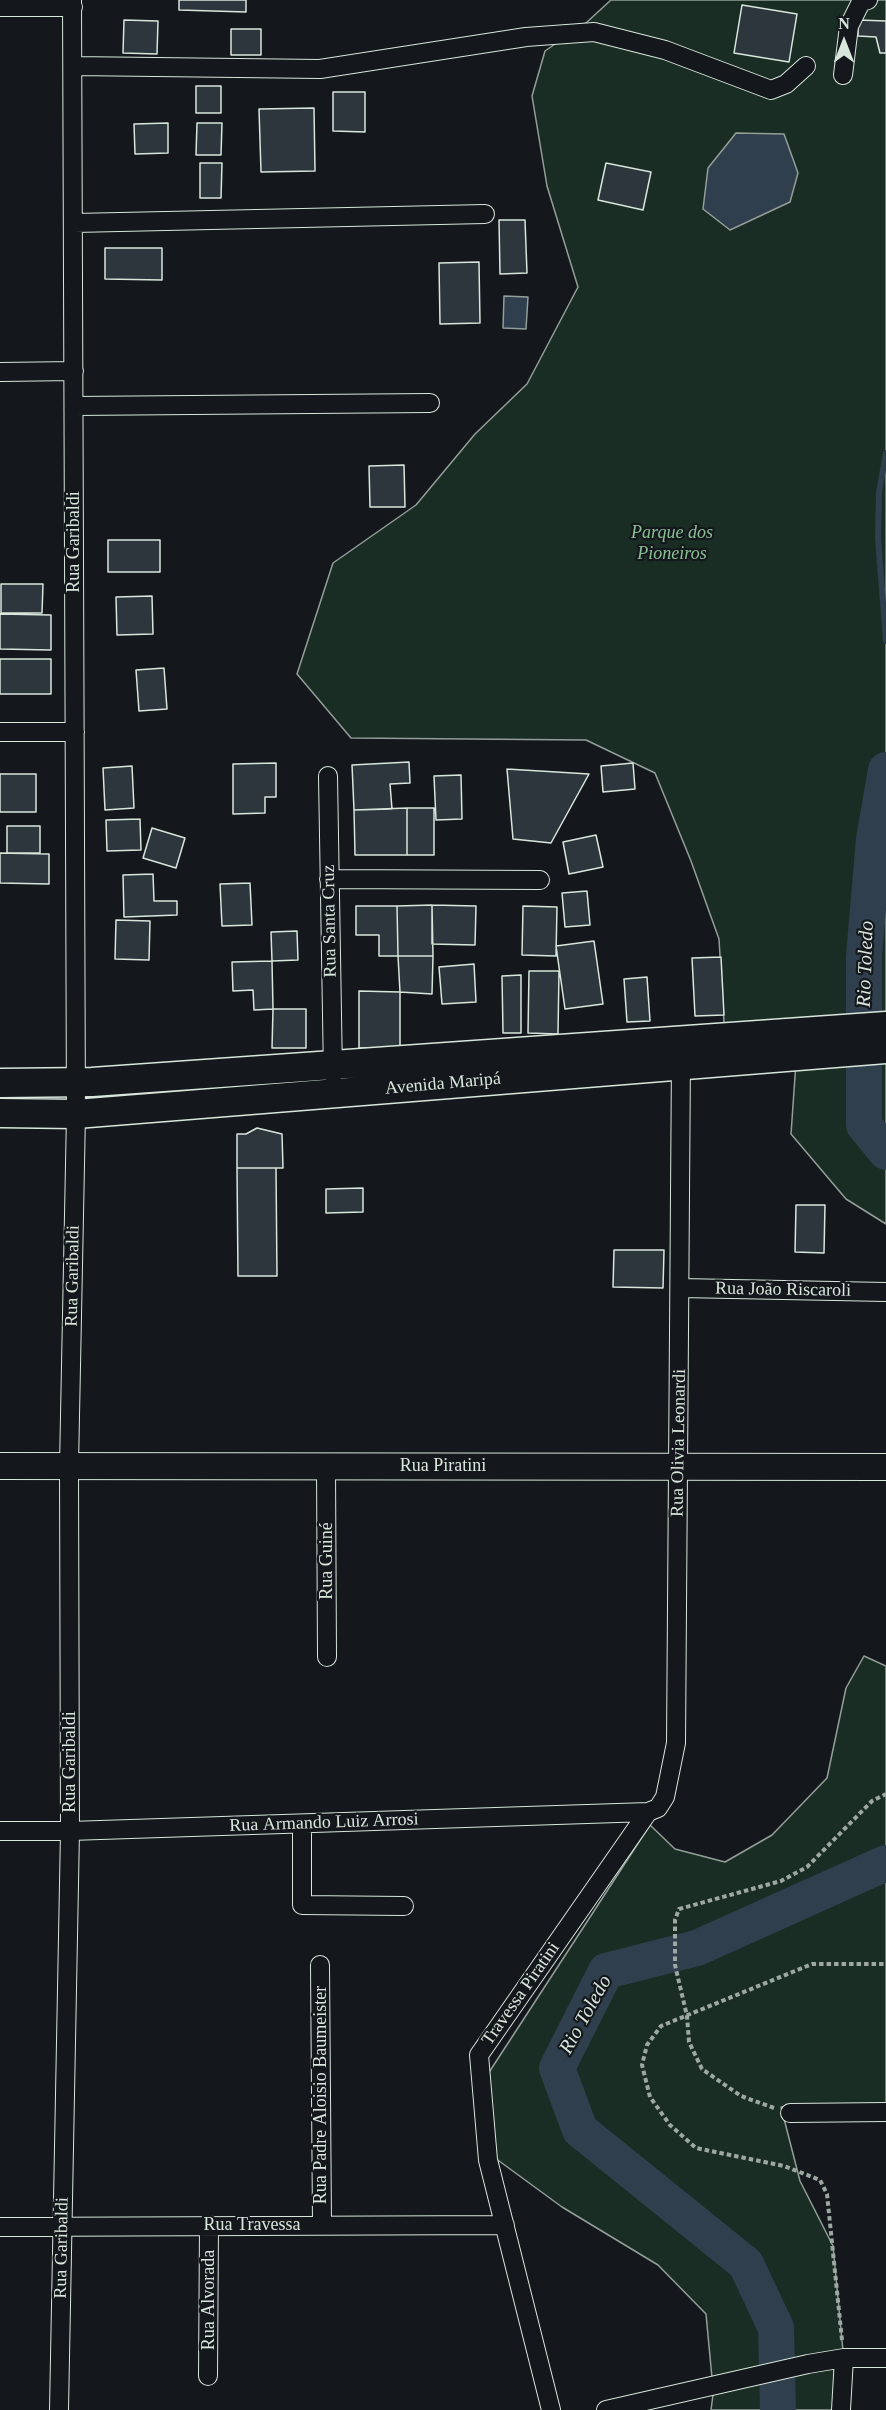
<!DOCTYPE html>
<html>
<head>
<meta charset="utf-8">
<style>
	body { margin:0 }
	#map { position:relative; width:886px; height:2410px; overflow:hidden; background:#14181c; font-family:"Times New Roman",serif }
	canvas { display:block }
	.north { position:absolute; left:814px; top:12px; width:60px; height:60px; -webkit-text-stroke:4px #14181c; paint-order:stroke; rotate:0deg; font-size:16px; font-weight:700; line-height:24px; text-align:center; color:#d8e6dc }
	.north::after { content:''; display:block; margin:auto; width:21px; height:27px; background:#d8e6dc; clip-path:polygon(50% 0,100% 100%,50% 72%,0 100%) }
</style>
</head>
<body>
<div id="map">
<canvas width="886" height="2410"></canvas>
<div class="north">N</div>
</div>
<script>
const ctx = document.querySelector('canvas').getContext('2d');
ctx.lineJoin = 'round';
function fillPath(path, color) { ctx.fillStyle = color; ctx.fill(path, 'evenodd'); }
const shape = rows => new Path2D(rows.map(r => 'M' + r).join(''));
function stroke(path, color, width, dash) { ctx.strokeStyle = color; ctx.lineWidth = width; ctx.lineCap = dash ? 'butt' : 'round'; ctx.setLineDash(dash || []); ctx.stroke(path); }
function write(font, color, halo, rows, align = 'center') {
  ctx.font = font + ' "Times New Roman",serif'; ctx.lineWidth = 4.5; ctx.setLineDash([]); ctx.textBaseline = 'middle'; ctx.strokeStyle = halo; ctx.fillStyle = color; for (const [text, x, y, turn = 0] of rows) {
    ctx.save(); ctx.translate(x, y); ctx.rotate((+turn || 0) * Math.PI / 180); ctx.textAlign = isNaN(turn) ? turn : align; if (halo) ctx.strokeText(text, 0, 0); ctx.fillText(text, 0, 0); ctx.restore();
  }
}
const green = shape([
	[611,0,886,0,886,1026,725,1039,719,939,691,861,655,773,586,740,351,738,297,674,333,563,416,505,475,434,527,384,578,287,547,186,532,96,545,51,587,22,611,0],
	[886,1053,886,1224,846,1199,791,1134,796,1062,886,1053],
	[864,1656,886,1666,886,2106,781,2107,800,2181,833,2246,843,2351,712,2378,706,2314,658,2265,562,2207,495,2158,484,2080,650,1825,675,1849,725,1862,772,1835,827,1778,846,1688,864,1656],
	[841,2365,838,2410,711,2410,714,2387,841,2365]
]);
fillPath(green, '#1a2d24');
stroke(green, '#939e99', 1.5);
const water = shape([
	[736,133,784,134,798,173,790,202,730,230,703,209,708,168,736,133],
	[504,296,528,297,526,329,503,328,504,296]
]);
fillPath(water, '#2f3f4d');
stroke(water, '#939e99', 1.5);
stroke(shape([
	[886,453,879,492,878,538,886,641]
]), '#2f3f4d', 6);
stroke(shape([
	[886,770,874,839,864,956,864,1125,886,1152],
	[778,2410,776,2328,746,2264,580,2130,557,2068,606,1971,697,1948,886,1863]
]), '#2f3f4d', 36);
const building = shape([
	[179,0,246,0,246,12,179,10,179,0],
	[742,5,797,14,789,62,734,53,742,5],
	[124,20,158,21,157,54,123,53,124,20],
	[858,20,886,21,886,53,880,53,876,37,858,36,858,20],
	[231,29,261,29,261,55,231,55,231,29],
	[196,86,221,86,221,113,196,113,196,86],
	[333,92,365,92,365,132,333,131,333,92],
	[314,108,315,171,261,172,259,109,314,108],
	[168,123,168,153,135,154,134,124,168,123],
	[197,123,222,123,221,155,196,155,197,123],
	[200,163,222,163,221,198,200,198,200,163],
	[606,163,651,172,643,210,598,200,606,163],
	[499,220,525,220,527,273,500,274,499,220],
	[105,248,162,248,162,280,105,279,105,248],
	[479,262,480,323,440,324,439,263,479,262],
	[404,465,405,507,370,507,369,466,404,465],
	[108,540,160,540,160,572,108,572,108,540],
	[1,584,43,584,42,613,1,613,1,584],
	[152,596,153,634,117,635,116,597,152,596],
	[0,614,51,615,51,650,0,649,0,614],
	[0,659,51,659,51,694,0,694,0,659],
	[164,668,167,709,139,711,136,670,164,668],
	[409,762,410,783,390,784,392,809,354,810,352,765,409,762],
	[276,763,276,797,265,797,265,813,233,814,233,764,276,763],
	[633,763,635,789,603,792,601,766,633,763],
	[132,766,134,808,105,810,103,768,132,766],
	[507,769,589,774,551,843,513,839,507,769],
	[0,774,36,774,36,812,0,812,0,774],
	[461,775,462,819,436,820,434,776,461,775],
	[407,808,407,855,355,855,354,810,407,808],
	[407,808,434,808,434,855,407,855,407,808],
	[140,819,141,850,107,851,106,820,140,819],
	[7,826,40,826,40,853,7,853,7,826],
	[152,828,185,838,176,868,143,858,152,828],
	[596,835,603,867,569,874,563,842,596,835],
	[0,853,49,854,49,884,0,883,0,853],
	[153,874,154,901,177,901,177,915,124,917,123,875,153,874],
	[250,883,252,925,222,926,220,884,250,883],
	[587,891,590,925,565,927,562,893,587,891],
	[432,905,433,956,398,956,397,906,432,905],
	[432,905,476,906,475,945,432,944,432,905],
	[356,906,397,906,398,956,379,956,379,935,356,935,356,906],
	[523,906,557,907,556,956,522,955,523,906],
	[116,920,150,921,149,960,115,959,116,920],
	[297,931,298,960,272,961,271,932,297,931],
	[594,941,603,1004,565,1009,556,946,594,941],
	[398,956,433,956,432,994,400,992,398,956],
	[721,957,724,1015,695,1016,692,958,721,957],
	[272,961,273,1009,254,1010,253,990,233,991,232,962,272,961],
	[474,964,476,1002,442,1004,439,967,474,964],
	[529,971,559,971,558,1034,528,1033,529,971],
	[521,975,521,1033,503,1033,502,976,521,975],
	[647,977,650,1021,627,1022,624,979,647,977],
	[359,991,400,992,400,1048,359,1048,359,991],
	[273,1009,306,1009,306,1048,272,1048,273,1009],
	[257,1128,282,1134,283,1168,237,1168,237,1134,246,1134,257,1128],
	[237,1168,276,1168,277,1276,238,1276,237,1168],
	[363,1188,363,1212,326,1213,326,1189,363,1188],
	[796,1205,825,1205,824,1253,795,1252,796,1205],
	[614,1250,664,1250,663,1288,613,1287,614,1250]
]);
fillPath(building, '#2c363c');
stroke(building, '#d8e6dc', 1.5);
const street = shape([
	[0,7,73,7],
	[73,66,320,69,526,37,594,32,665,50,771,90,786,84,806,66],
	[843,75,849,26,861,2,868,0],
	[74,223,485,214],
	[0,372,74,371],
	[74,406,430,403],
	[0,732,75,732],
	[328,776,333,1074],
	[329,879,540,880],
	[681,1288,886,1292],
	[326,1466,327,1657],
	[302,1824,302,1905,404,1906],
	[0,1831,70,1831,648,1812,658,1808,665,1797,676,1743,681,1056],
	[320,1965,322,2225],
	[790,2113,886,2112],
	[0,2227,505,2225],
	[208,2376,209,2225],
	[59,2410,70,1831,69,1466,76,1114,72,0],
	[551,2410,488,2160,479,2055,648,1812],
	[606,2410,808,2364,844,2358,886,2358],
	[841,2410,844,2358]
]);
const secondary = shape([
	[0,1466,886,1467]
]);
const primary = shape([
	[0,1083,92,1082,886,1026],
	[0,1113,76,1114,886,1049]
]);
stroke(street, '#d8e6dc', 20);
stroke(secondary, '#d8e6dc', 28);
stroke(primary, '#d8e6dc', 31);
stroke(shape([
	[774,2108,741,2096,702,2069,689,2042,687,2016,675,1965,675,1920,679,1909,781,1881,807,1867,872,1801,886,1794],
	[842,2340,827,2194,820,2180,784,2166,696,2148,670,2125,650,2097,642,2065,647,2045,661,2026,812,1964,886,1964]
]), '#9da8a2', 4, [4.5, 3]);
stroke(street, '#14181c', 18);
stroke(secondary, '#14181c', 26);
stroke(primary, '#14181c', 28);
write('italic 18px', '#8ac095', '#14181c', [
	["Parque dos",672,533],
	["Pioneiros",672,554]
]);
write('18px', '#d8e6dc', '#14181c', [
	["Rua Garibaldi",74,542,-90],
	["Rua Santa Cruz",330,921,-91],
	["Avenida Maripá",443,1084,-5],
	["Rua Garibaldi",73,1276,-89],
	["Rua João Riscaroli",783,1290,1],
	["Rua Olivia Leonardi",679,1443,-89],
	["Rua Piratini",443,1466],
	["Rua Guiné",327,1561,-90],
	["Rua Garibaldi",70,1762,-90],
	["Rua Armando Luiz Arrosi",324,1823,-2],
	["Travessa Piratini",521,1994,-55],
	["Rua Padre Aloisio Baumeister",321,2095,-90],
	["Rua Travessa",252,2225],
	["Rua Garibaldi",62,2248,-89],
	["Rua Alvorada",209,2300,-90]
]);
write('italic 20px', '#d8e6dc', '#14181c', [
	["Rio Toledo",866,964,-88],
	["Rio Toledo",586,2015,-61]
]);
</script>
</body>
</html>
